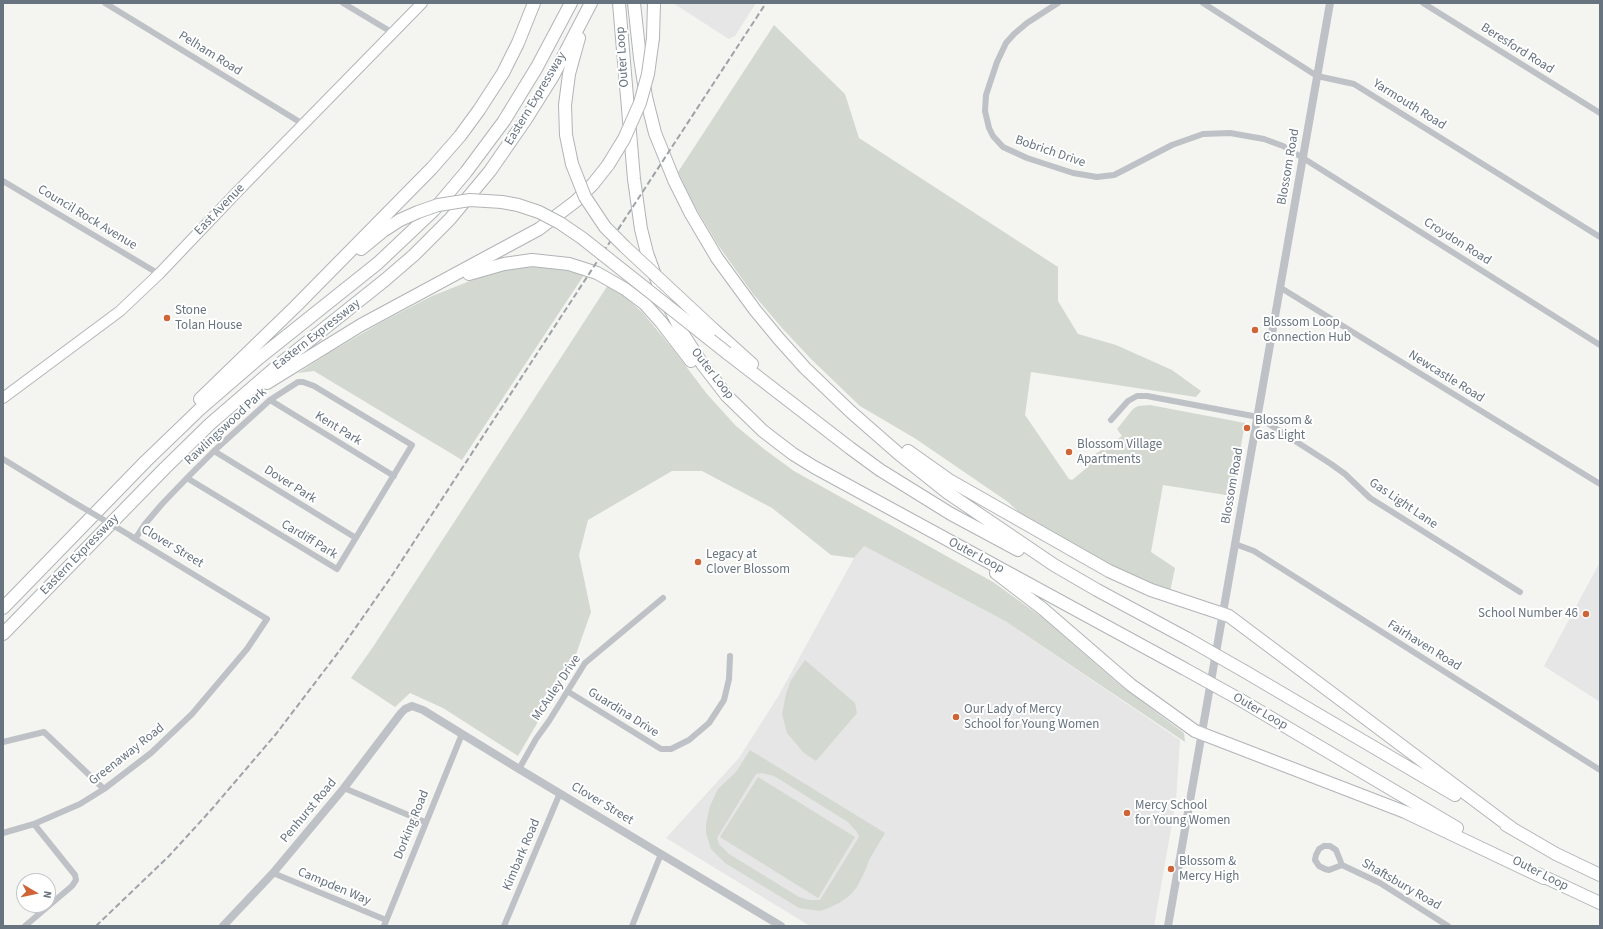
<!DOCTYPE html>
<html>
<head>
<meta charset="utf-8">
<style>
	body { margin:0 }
	#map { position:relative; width:1603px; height:929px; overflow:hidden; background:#f4f4f1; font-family:"Source Sans 3",sans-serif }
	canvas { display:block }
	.frame { position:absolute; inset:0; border:4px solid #67737f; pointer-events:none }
	.north { position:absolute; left:16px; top:873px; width:40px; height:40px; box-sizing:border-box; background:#fff; border:1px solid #c2c7cc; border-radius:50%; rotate:99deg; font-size:11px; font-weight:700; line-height:16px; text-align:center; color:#67737f }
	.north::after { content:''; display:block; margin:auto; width:14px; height:18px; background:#cf6437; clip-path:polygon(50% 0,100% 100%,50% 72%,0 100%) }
</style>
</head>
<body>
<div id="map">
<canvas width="1603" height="929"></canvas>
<div class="frame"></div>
<div class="north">N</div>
</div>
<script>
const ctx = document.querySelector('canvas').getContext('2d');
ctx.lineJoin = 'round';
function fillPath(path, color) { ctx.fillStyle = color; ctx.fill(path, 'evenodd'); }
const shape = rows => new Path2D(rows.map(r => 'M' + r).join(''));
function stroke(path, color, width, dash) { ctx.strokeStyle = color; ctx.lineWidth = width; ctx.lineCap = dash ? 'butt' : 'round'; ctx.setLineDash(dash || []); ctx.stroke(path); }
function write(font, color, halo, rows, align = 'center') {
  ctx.font = font + ' "Source Sans 3",sans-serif'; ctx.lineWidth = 4; ctx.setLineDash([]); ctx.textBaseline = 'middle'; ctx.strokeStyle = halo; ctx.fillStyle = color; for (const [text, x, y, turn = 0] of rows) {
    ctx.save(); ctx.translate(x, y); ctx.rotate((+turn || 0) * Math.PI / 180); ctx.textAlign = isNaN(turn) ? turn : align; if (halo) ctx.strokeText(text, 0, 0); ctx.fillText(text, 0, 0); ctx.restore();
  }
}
fillPath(shape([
	[673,3,756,3,735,36,729,39],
	[864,546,1005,621,1180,740,1176,800,1154,926,810,926,666,838,739,758,779,695,854,558],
	[1600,562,1600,702,1544,666]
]), '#e5e6e5');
fillPath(shape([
	[774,25,845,94,859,138,1058,267,1058,301,1078,334,1116,345,1172,370,1201,391,1196,397,1031,372,1025,415,1069,479,1072,480,1089,466,1088,464,1092,456,1103,449,1105,451,1109,448,1108,446,1122,436,1117,429,1133,409,1138,406,1150,405,1245,423,1232,496,1163,485,1151,552,1175,568,1170,592,1137,580,1027,520,1008,502,916,439,860,406,811,359,782,328,753,294,718,245,694,205,678,172],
	[531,266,556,268,584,275,462,460,314,371,298,373,329,353,380,323,432,296,480,277,504,270],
	[608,285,622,294,642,312,672,348,707,394,736,426,764,449,794,471,993,582,1043,618,1120,685,1184,733,1185,742,1005,621,864,546,854,558,831,555,772,508,702,471,672,471,588,520,579,555,591,612,574,660,518,756,443,708,410,693,395,707,351,678,373,647],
	[805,660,855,703,857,713,816,761,804,753,787,733,782,714,786,694,791,680],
	[750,750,885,833,869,860,866,869,857,887,849,896,839,903,829,908,820,911,799,908,725,863,711,849,706,833,706,824,710,806,718,789,736,772],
	[762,773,774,776,848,822,857,832,859,837,820,900,809,900,799,897,729,854,719,844,717,838,756,774],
	[758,777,855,837,818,898,720,837]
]), '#d3d9d1');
const primary = shape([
	[3,398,120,311,159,274,238,191,422,3]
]);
const motorway = shape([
	[619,3,634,179,641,229,647,253,660,289,683,334,703,365,727,396,763,431,793,454,814,467,1183,668],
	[634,3,640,58,646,97,655,133,674,180,691,214,717,258,755,310,779,339,805,368,851,412,899,454,948,493,1054,565,1097,590,1188,639],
	[653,38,654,3],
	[572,164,566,135,565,105,569,74,579,38],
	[361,249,383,231,400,220],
	[469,274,504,264,532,260,569,264,597,273,625,289,645,304,661,322,691,361],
	[713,329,752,364],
	[727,353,850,448,880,470,951,514,1018,550],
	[267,383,361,325,539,229,576,201,593,184,608,165],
	[200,399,296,306,432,168,460,136,479,110,503,73,518,43,534,3],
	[908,451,949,480,1109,571,1151,590,1229,616,1513,829],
	[996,573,1043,609,1131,685,1195,731,1405,812,1544,878],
	[3,608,146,461,200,409,259,358,378,263,433,211,466,172,504,121,537,67,571,3],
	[3,634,165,468,210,424,276,367,385,280,414,255,450,219,490,171,526,119,553,76,591,3],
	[1244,671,1455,795],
	[1239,699,1457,828],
	[1506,825,1556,854,1600,875],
	[1538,874,1600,903]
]);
stroke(primary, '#b2b5b9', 12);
stroke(motorway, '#b1b4b7', 14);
stroke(shape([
	[105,3,303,124],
	[343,3,393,33],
	[1058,3,1027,23,1014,34,1006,43,997,62,986,95,985,111,989,128,993,136,1003,147,1027,158,1073,173,1097,177,1114,175,1122,171,1172,145,1203,134,1230,133,1264,139,1283,146,1303,158,1600,345],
	[1203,3,1317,76,1354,84,1600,237],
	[1423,3,1600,113],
	[3,181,159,274],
	[1281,288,1600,484],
	[270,400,394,476],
	[1111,420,1128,401,1137,396,1147,396,1258,417,1331,464,1345,474,1370,498,1520,592],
	[214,451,356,538],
	[3,459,70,500],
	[135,539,145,524,162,504,187,478,214,451,270,400,298,382,303,382,314,386,412,445,337,569,187,478],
	[1235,544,1254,551,1600,770],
	[567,691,661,749,671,749,689,740,709,723,724,700,729,679,730,656],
	[3,742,44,732,104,789],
	[519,769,536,739,549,721,585,663,663,598],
	[344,788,425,822],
	[3,833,34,824,80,804,104,789,151,753,192,714,247,649,267,619,132,537],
	[1324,846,1330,846,1336,850,1342,865,1329,870,1325,869,1319,866,1315,860,1316,855,1319,849,1324,846],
	[1342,865,1380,883,1448,926],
	[273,873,386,920],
	[25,926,72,886,76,880,75,875,34,824],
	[384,926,462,734],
	[504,926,560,793],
	[632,926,661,854]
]), '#bec1c5', 6);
stroke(shape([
	[223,926,273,873,344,788,401,713,405,709,412,706,423,710,519,769,781,926],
	[1168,926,1330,3]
]), '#bec1c5', 8);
stroke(primary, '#fff', 10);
stroke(motorway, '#fff', 12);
stroke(shape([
	[96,926,169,856,211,810,276,734,340,650,391,577,766,3]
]), '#9ea3a8', 2, [6, 3]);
const motorwayBridge = shape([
	[572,164,585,197,605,227,625,247,713,329],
	[608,165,624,139,640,103,648,74,653,38],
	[400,220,418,212,438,205,470,200,502,202,518,205,539,212,560,223,582,238,727,353],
	[1188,639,1244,671],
	[1183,668,1239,699]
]);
stroke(motorwayBridge, '#b1b4b7', 14, []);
stroke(shape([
	[70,500,131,536]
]), '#bec1c5', 6);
stroke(motorwayBridge, '#fff', 12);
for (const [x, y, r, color] of [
	[167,318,4,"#cf6437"],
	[1255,330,4,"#cf6437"],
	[1247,428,4,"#cf6437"],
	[1069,452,4,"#cf6437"],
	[698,562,4,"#cf6437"],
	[1586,614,4,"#cf6437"],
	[956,717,4,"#cf6437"],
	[1127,813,4,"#cf6437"],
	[1171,869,4,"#cf6437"]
]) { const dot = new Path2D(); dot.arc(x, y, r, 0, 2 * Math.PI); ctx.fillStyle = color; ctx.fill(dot); stroke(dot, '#fff', 1.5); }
write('13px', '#67737f', '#fff', [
	["Beresford Road",1517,49,32],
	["Pelham Road",210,54,32],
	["Outer Loop",623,57,-94],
	["Eastern Expressway",536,99,-59],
	["Yarmouth Road",1409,105,32],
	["Bobrich Drive",1050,152,19],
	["Blossom Road",1289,167,-80],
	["East Avenue",220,210,-46],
	["Council Rock Avenue",87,218,31],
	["Croydon Road",1457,242,32],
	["Eastern Expressway",317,335,-38],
	["Outer Loop",712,374,52],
	["Newcastle Road",1446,377,32],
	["Rawlingswood Park",226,427,-43],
	["Kent Park",338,429,32],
	["Dover Park",290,485,32],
	["Blossom Road",1233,486,-80],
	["Gas Light Lane",1403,504,34],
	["Cardiff Park",309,540,31],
	["Clover Street",172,547,31],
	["Eastern Expressway",80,555,-46],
	["Outer Loop",976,556,28],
	["Fairhaven Road",1424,646,32],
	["McAuley Drive",557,688,-56],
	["Outer Loop",1260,712,30],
	["Guardina Drive",623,713,32],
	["Greenaway Road",127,755,-38],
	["Clover Street",602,804,31],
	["Penhurst Road",309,811,-50],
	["Dorking Road",412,825,-68],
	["Kimbark Road",522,855,-67],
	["Outer Loop",1540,874,27],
	["Shaftsbury Road",1401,885,30],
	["Campden Way",334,887,23]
]);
write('13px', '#67737f', '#fff', [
	["Stone",175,311],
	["Tolan House",175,326],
	["Blossom Loop",1263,323],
	["Connection Hub",1263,338],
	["Blossom &",1255,421],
	["Gas Light",1255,436],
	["Blossom Village",1077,445],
	["Apartments",1077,460],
	["Legacy at",706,555],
	["Clover Blossom",706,570],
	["School Number 46",1578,614,"right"],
	["Our Lady of Mercy",964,710],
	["School for Young Women",964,725],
	["Mercy School",1135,806],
	["for Young Women",1135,821],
	["Blossom &",1179,862],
	["Mercy High",1179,877]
], 'left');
</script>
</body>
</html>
